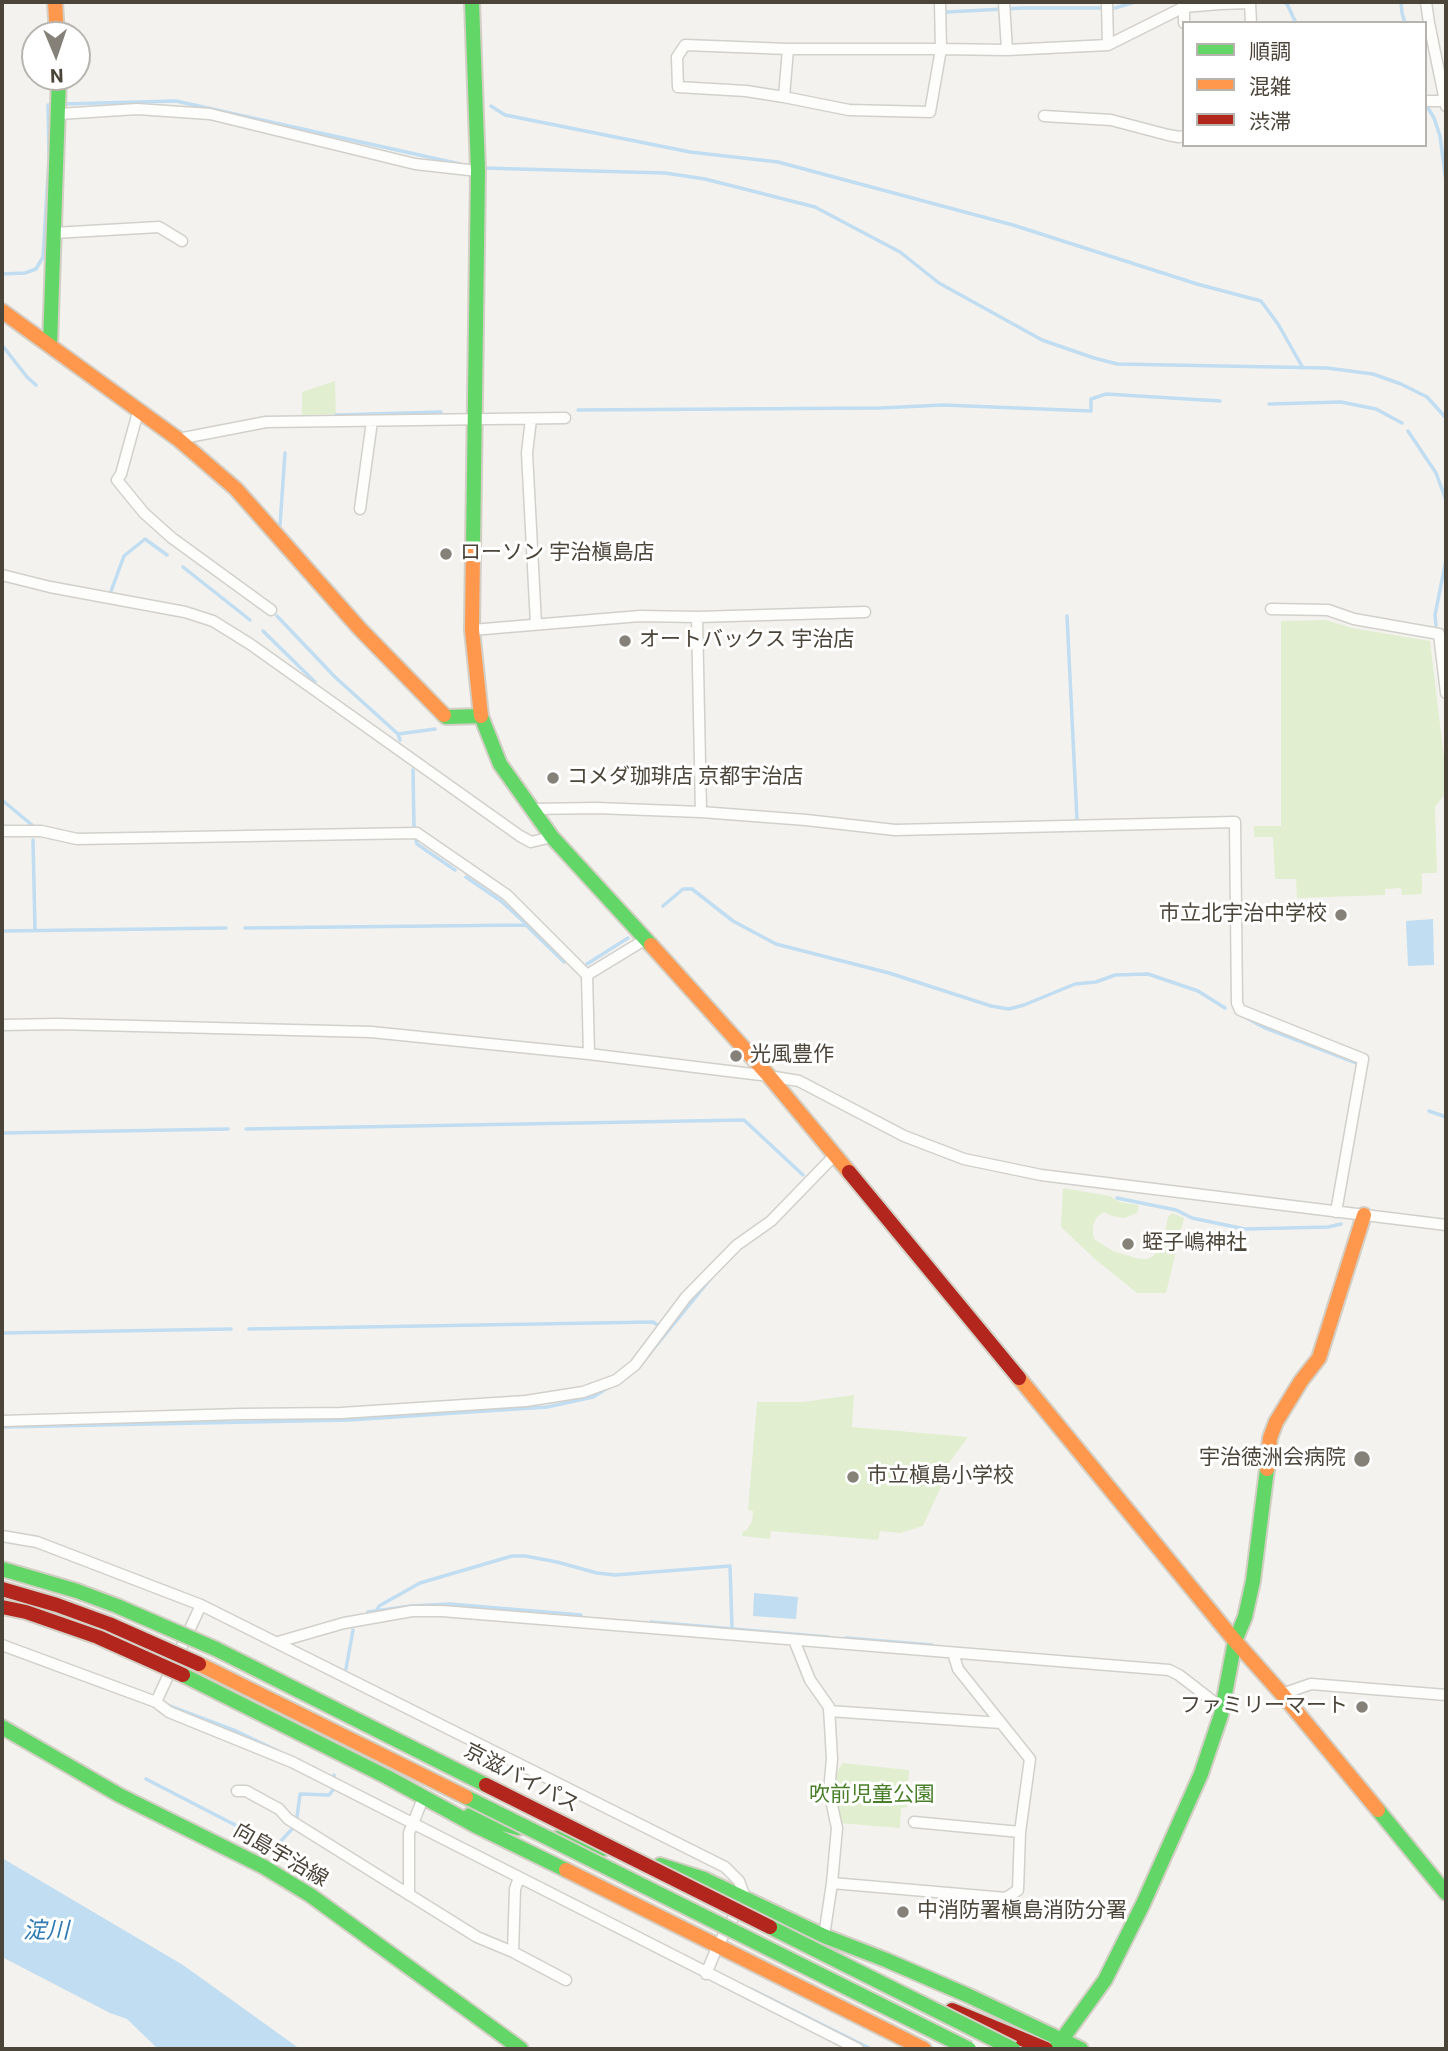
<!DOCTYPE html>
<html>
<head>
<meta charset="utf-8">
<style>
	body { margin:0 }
	#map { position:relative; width:1448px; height:2051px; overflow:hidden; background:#f4f2ee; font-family:Roboto,"Noto Sans JP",sans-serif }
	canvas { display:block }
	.frame { position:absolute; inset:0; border:4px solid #4b4439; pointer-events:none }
	.legend { position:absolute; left:1182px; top:21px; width:245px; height:126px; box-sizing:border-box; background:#fff; border:2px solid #b7b4b0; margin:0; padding:9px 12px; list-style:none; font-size:21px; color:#4b4439 }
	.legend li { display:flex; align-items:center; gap:14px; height:35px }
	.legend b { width:35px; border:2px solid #b7b4b0 }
	.north { position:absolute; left:21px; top:21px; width:70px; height:70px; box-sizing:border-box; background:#fff; border:2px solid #b7b4b0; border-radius:50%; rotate:178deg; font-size:19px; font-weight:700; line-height:28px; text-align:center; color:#4b4439 }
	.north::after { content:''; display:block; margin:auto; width:24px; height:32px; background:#868178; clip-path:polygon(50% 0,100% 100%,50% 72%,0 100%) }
</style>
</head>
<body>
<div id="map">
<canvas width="1448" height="2051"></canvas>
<div class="frame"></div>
<ul class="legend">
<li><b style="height:9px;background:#63d668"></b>順調</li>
<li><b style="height:9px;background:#ff974d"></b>混雑</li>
<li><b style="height:9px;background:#b3261e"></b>渋滞</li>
</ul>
<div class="north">N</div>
</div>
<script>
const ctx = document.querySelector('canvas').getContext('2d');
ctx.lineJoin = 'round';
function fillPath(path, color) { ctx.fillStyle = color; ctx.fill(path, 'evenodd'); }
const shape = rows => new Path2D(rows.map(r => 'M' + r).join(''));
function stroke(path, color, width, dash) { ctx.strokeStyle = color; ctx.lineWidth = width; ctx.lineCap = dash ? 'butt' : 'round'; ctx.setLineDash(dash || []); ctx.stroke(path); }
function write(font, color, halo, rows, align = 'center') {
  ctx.font = font + ' Roboto,"Noto Sans JP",sans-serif'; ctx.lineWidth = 6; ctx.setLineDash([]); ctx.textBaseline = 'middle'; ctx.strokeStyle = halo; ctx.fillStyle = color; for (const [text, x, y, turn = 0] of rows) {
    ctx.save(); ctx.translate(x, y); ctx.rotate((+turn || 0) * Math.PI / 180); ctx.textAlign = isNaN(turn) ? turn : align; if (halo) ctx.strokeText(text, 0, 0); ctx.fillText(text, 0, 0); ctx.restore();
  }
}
fillPath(shape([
	[335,381,336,414,302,415,302,392],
	[1326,620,1352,628,1430,641,1446,775,1446,793,1435,807,1437,873,1422,873,1422,894,1402,895,1401,888,1385,889,1385,895,1297,898,1296,879,1275,879,1273,837,1254,837,1254,826,1281,826,1281,621],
	[1063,1188,1110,1196,1119,1202,1139,1205,1137,1213,1124,1218,1112,1216,1104,1212,1097,1217,1093,1225,1093,1233,1094,1239,1113,1251,1139,1259,1147,1259,1153,1256,1163,1245,1168,1217,1172,1213,1184,1218,1166,1293,1137,1293,1095,1259,1061,1227],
	[854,1395,852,1427,968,1437,949,1463,949,1469,923,1526,900,1533,880,1531,878,1540,771,1531,770,1539,742,1536,743,1531,747,1530,752,1521,753,1511,748,1510,757,1402,803,1402],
	[843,1763,909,1770,907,1807,901,1808,900,1828,839,1823,833,1791,834,1776]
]), '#e1eecf');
fillPath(shape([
	[1433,919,1434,965,1408,966,1406,921],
	[754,1593,798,1597,796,1619,753,1616],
	[2,1858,183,1965,300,2049,158,2049,127,2019,110,2013,2,1957]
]), '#c0ddf1');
stroke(shape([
	[1284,2,1287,4,1296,23],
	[1401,2,1402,13,1405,23],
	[947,12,1023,8,1115,8,1135,2],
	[1425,103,1434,118,1440,136,1446,182],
	[62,104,176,101,460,164],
	[491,106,505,115,690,152,778,162,1013,225,1197,284,1261,301,1278,324,1303,368],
	[482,168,665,173,705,179,815,207,900,252,939,283,1042,340,1094,358,1117,364,1327,368,1373,374,1401,384,1427,397,1446,418],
	[2,274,25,273,36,269,43,257,49,157,48,105,54,105],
	[2,345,27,377,36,385],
	[1269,404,1341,402,1376,409,1402,423],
	[578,410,880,408,943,405,1091,411,1091,399,1106,394,1220,401],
	[336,415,441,412],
	[1408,431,1436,473,1446,500],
	[280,525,285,453],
	[183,567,250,620],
	[110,594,124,556,145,539,167,555],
	[277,616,335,677,398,734,400,740],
	[1067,616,1077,820,1079,822],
	[1436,625,1435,615,1446,560],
	[263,631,315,682],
	[398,734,435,729],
	[413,770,414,827],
	[2,800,32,825],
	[415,836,417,844,455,870],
	[33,840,35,930],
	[466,877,501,901,525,923],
	[663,906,683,889,692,889,733,921,776,944,889,973,991,1006,1009,1009,1024,1005,1075,984,1096,982,1115,975,1148,974,1198,991,1225,1008],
	[245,928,526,925,564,962],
	[2,931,226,928],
	[587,964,628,938],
	[1243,1016,1263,1027,1359,1064],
	[1429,1111,1446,1117],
	[246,1129,744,1120,803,1175],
	[2,1133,228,1129],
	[1117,1198,1176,1210,1192,1218,1245,1229,1328,1227,1341,1224],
	[249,1329,653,1322,659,1326],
	[2,1333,231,1329],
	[642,1363,712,1277],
	[2,1427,349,1420,547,1407,593,1397,611,1386],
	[377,1610,379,1606,420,1583,512,1556,525,1556,557,1562,597,1573,615,1575,730,1566,732,1628],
	[368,1612,411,1606,450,1604,581,1615],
	[651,1622,828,1637],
	[846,1638,932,1645],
	[346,1669,353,1630],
	[167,1705,236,1731,278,1751],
	[146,1779,241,1828,279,1843,293,1828],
	[297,1817,300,1794,329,1795,333,1790,334,1775],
	[751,1989,871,2049]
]), '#c0ddf1', 3.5);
const street = shape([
	[940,2,941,49,1007,50,1108,45,1184,7,1220,4,1220,2],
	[1004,2,1007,50],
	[1107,2,1108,45],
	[1184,2,1184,23],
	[1426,2,1429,23,1446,106],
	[1220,4,1250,3,1251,23],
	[784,97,746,91,678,87,677,57,685,45,788,49,941,49,930,112,849,110,784,97,788,49],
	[1425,101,1445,101],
	[59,114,137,109,210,114,415,164,478,171],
	[1044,116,1111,120,1168,135,1179,137,1184,136],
	[54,233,159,227,182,241],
	[138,412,121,474,117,480,144,513,172,538,271,610],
	[531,419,527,453,536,624],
	[178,439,266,422,565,418],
	[360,509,372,421],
	[2,575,50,587,185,612,213,621,250,644,520,836,531,842,552,837],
	[1271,609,1328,610,1354,619,1439,634,1446,693],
	[697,617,701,812],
	[472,630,640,616,697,617,865,612],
	[532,809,596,808,701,812,806,820,895,830,1235,822,1237,1003,1240,1010,1363,1059,1336,1212],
	[2,831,41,831,77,839,417,833,507,895,587,975],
	[2,1025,58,1024,371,1032,589,1054,769,1076,799,1081,904,1136,964,1159,1041,1175,1446,1225],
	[589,1054,587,975,646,939],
	[2,1421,241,1414,341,1413,526,1401,583,1392,616,1380,635,1365,686,1297,737,1245,771,1221,834,1156],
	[2,1536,37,1542,201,1605,725,1867,739,1881,745,1897,718,1945,706,1974],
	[794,1640,810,1680,829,1707,832,1759,829,1791,837,1828,832,1883,824,1936],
	[278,1642,344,1623,412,1611,442,1611,1169,1670,1179,1675,1223,1709],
	[2,1645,156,1702,169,1712,292,1762,858,2049],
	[1282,1694,1311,1684,1446,1695],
	[156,1702,201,1605],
	[829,1711,1001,1723],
	[237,1791,246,1791,279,1809,288,1819,477,1937,513,1952,566,1980],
	[914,1822,1020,1832],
	[832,1883,1006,1898,1018,1890,1020,1832,1030,1759,958,1669,953,1653],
	[409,1895,409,1833,424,1796],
	[513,1952,515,1889,519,1878]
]);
const fast = shape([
	[472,2,478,171,473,549],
	[50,345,59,77],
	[444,715,446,717,481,716,500,764,552,837,651,945],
	[183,1675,387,1777,478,1827,566,1870],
	[2,1727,119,1795,264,1867,310,1895,521,2049],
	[1378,1810,1446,1893],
	[470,1815,518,1828],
	[558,1838,603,1849],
	[660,1865,704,1879,824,1936,886,1960,967,1995,1081,2049],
	[1055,2049,1105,1980,1143,1904,1201,1774,1221,1715,1235,1641,1245,1617,1253,1581,1267,1469]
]);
const slow = shape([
	[55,2,57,35],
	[2,311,178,439,236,489,360,629,444,715],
	[473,549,472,630,481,716],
	[651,945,769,1076,849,1172],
	[1019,1378,1235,1641,1282,1694,1378,1810],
	[1267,1469,1270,1438,1276,1422,1301,1381,1319,1358,1364,1215],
	[566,1870,924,2049]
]);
const jam = shape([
	[849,1172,1019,1378],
	[952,2010,1046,2049]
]);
stroke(street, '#d2d0cb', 13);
stroke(fast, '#d3cfc5', 18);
stroke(slow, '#d3cfc5', 18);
stroke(jam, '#d3cfc5', 18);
stroke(street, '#fdfdfc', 10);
stroke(fast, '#63d668', 14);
stroke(slow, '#ff974d', 14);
stroke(jam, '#b3261e', 14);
const fastBridge = shape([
	[2,1569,77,1591,117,1606,216,1649,486,1785],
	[466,1797,969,2049],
	[770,1927,1013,2049]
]);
const slowBridge = shape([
	[199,1664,466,1797]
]);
const jamBridge = shape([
	[2,1589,57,1605,109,1624,199,1664],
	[2,1607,26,1612,98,1637,183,1675],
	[486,1785,770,1927]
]);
stroke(fastBridge, '#d3cfc5', 18, []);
stroke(slowBridge, '#d3cfc5', 18, []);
stroke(jamBridge, '#d3cfc5', 18, []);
stroke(fastBridge, '#63d668', 14);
stroke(slowBridge, '#ff974d', 14);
stroke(jamBridge, '#b3261e', 14);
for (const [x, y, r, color] of [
	[446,554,7,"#868178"],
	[625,641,7,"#868178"],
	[553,778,7,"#868178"],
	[1341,915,7,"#868178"],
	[736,1056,7,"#868178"],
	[1128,1244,7,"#868178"],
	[1362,1459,9,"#868178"],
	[853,1477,7,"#868178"],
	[1362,1707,7,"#868178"],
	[903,1912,7,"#868178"]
]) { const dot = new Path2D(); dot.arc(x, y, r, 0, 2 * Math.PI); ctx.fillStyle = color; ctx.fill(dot); stroke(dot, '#fff', 2.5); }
write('21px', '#4b4439', '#fff', [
	["ローソン 宇治槇島店",460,554],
	["オートバックス 宇治店",639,641],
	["コメダ珈琲店 京都宇治店",567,778],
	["市立北宇治中学校",1327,915,"right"],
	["光風豊作",750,1056],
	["蛭子嶋神社",1142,1244],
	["宇治徳洲会病院",1346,1459,"right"],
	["市立槇島小学校",867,1477],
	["ファミリーマート",1348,1707,"right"],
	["中消防署槇島消防分署",917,1912]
], 'left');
write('21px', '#4b4439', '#fff', [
	["京滋バイパス",521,1779,27],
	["向島宇治線",280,1856,30]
]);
write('21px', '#4a7f2a', '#fff', [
	["吹前児童公園",872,1796]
]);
write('italic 23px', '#2e7ab2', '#fff', [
	["淀川",46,1932]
]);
</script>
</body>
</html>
